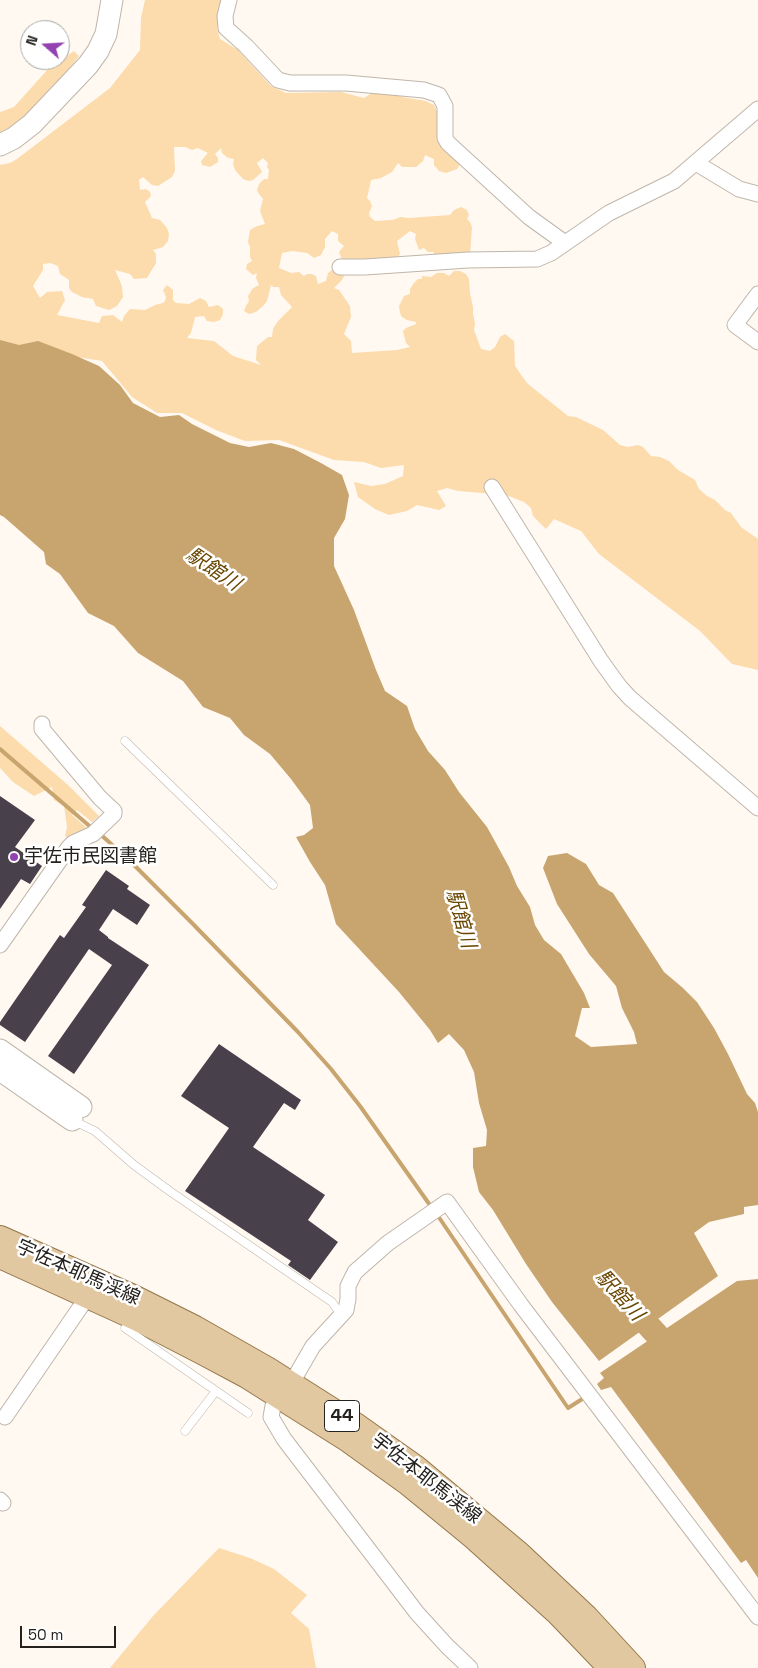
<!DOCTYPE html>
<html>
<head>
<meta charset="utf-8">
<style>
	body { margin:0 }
	#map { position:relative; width:758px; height:1668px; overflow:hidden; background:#fff9f2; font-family:"Space Grotesk",sans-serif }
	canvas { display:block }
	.north { position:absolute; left:20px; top:20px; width:50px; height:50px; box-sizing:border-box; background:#fff; border:1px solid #a8a7a5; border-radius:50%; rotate:289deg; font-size:14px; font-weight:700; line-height:20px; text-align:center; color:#25221e }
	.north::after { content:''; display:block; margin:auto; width:18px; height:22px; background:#9242b1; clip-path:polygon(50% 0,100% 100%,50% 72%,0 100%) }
	.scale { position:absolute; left:20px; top:1626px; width:96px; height:22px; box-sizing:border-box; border:2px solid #25221e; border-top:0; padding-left:6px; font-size:15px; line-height:18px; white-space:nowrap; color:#25221e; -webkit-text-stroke:4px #fff; paint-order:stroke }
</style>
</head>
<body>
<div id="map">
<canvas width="758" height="1668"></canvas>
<div class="north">N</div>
<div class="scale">50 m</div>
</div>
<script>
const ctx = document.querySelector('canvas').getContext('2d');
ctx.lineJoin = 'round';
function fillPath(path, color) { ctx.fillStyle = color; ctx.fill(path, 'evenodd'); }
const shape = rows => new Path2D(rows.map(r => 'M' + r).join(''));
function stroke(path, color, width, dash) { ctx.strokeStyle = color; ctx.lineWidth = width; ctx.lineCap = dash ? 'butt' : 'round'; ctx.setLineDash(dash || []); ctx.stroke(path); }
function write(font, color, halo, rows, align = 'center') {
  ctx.font = font + ' "Space Grotesk","Noto Sans JP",sans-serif'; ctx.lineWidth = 5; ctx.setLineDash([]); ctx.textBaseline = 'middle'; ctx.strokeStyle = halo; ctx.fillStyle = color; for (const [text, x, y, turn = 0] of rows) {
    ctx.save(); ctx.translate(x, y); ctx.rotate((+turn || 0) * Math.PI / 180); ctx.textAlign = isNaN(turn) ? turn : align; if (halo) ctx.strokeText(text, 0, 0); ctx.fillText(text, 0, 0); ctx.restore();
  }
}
fillPath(shape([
	[145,0,225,0,217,28,220,39,238,50,271,86,286,93,341,92,364,98,375,91,395,89,402,97,426,101,434,105,461,163,457,169,446,173,439,171,434,165,434,159,425,155,423,161,416,167,402,167,398,163,392,172,381,178,371,180,367,198,370,201,372,206,369,213,370,217,375,221,392,220,401,217,409,218,450,215,454,210,461,207,467,210,469,215,467,219,470,222,472,227,470,256,431,261,434,252,428,252,424,248,419,250,415,239,416,234,410,231,397,241,400,254,396,260,342,260,339,252,344,246,338,241,338,234,332,231,325,239,325,247,321,255,314,258,307,253,292,251,282,253,279,268,291,273,299,272,304,276,307,274,312,274,316,276,318,284,326,281,328,273,332,270,341,271,344,276,342,280,334,288,339,290,350,306,351,317,344,334,351,341,352,353,397,350,410,347,406,343,403,331,406,328,416,324,416,322,407,320,402,317,400,313,399,306,404,296,410,294,410,289,414,283,418,279,422,279,422,276,431,277,437,273,444,273,449,276,454,271,460,271,466,274,469,279,470,293,473,307,473,314,475,323,474,330,481,349,490,351,495,347,500,337,505,334,514,341,515,366,524,379,528,384,568,416,576,417,603,430,620,445,628,447,638,445,643,447,651,456,660,457,669,461,678,470,695,480,699,489,707,496,715,500,725,510,731,513,741,527,758,539,758,670,732,664,700,631,599,554,581,531,554,519,546,529,533,516,531,508,524,502,506,495,458,491,447,488,437,491,446,506,439,510,417,505,407,511,389,515,375,509,358,497,354,482,371,486,385,484,403,476,404,465,381,468,364,462,334,460,279,440,245,441,216,430,182,413,157,413,132,397,102,361,16,347,0,343,0,165,10,163,17,159,110,88,140,50,141,18],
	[174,147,185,147,192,150,198,148,208,153,201,161,202,165,210,167,218,162,218,158,215,154,221,148,222,153,228,158,234,159,233,164,235,170,243,179,249,181,253,180,262,172,257,163,263,158,268,163,267,167,269,170,268,179,264,179,259,184,257,190,259,194,263,199,260,211,265,224,257,226,250,230,248,242,250,247,250,257,252,261,247,264,246,269,253,275,257,273,256,278,259,285,253,288,248,296,249,301,246,306,244,311,249,314,256,312,263,306,267,301,271,285,273,287,279,287,281,295,292,307,278,321,273,329,272,337,268,337,257,346,256,360,261,365,233,356,214,341,187,338,191,333,195,317,204,316,207,321,214,322,220,320,223,314,223,309,218,305,209,307,206,301,200,298,189,304,176,303,173,300,173,290,167,285,163,290,166,297,165,301,163,303,155,305,145,310,130,309,124,316,122,322,113,315,102,316,99,323,57,315,65,300,62,291,47,292,40,298,33,286,43,270,43,264,50,263,58,266,60,274,69,280,69,288,72,292,82,297,93,299,96,306,109,310,117,306,123,297,122,286,115,270,130,274,134,279,147,278,156,263,156,254,153,250,163,247,168,241,169,234,167,228,160,220,152,218,145,202,151,196,150,192,146,189,140,190,139,180,143,177,152,185,158,186,172,177,175,171],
	[74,51,79,56,55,87,3,139,0,135,0,112,14,107,49,68],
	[0,726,68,785,99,816,92,822,77,810,72,815,87,828,70,839,65,836,67,827,64,806,54,800,52,787,34,796,13,782,0,768],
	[219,1548,250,1558,274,1569,307,1595,291,1613,309,1629,316,1668,110,1668,153,1616]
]), '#fcdbac');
fillPath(shape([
	[0,340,19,345,38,341,72,354,99,366,120,385,133,403,160,417,179,415,192,424,230,443,249,447,271,443,294,449,321,463,342,475,349,495,345,519,334,538,334,566,354,610,376,670,385,691,407,706,415,729,428,751,445,770,459,792,487,827,509,867,517,886,530,907,535,925,544,940,561,954,584,993,590,1008,582,1008,575,1036,591,1047,637,1044,634,1032,622,1008,616,986,589,954,557,904,543,868,548,856,567,853,586,864,599,885,613,893,664,972,683,988,697,1002,714,1028,728,1054,747,1094,755,1103,758,1112,758,1205,744,1207,744,1214,709,1222,694,1233,718,1276,599,1361,552,1302,526,1264,493,1210,479,1192,473,1167,473,1148,486,1146,487,1130,479,1103,474,1072,464,1050,449,1034,438,1043,430,1030,399,992,336,924,325,885,310,862,296,837,304,835,313,828,310,805,291,779,270,754,244,735,230,718,203,707,183,681,138,653,114,626,88,613,60,574,46,564,44,552,4,517,0,515],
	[758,1279,758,1578,746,1560,741,1563,611,1387,601,1390,597,1384,604,1378,600,1373,737,1281]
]), '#c8a46e');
stroke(shape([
	[0,749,93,829],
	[99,833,130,861,192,923,298,1032,331,1069,360,1106,432,1208],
	[436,1213,568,1408,587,1396]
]), '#c8a46e', 4);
stroke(shape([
	[627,1302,679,1359]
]), '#c8a46e', 24);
fillPath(shape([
	[0,796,35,820,15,847,42,866,30,884,21,879,0,909],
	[106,870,129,886,127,889,150,905,137,925,113,909,99,930,108,937,108,938,149,965,74,1074,48,1056,112,965,89,949,25,1042,0,1025,0,1022,60,935,64,938,86,907,82,905],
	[219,1044,301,1100,295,1110,284,1103,253,1147,325,1195,308,1220,338,1242,310,1280,288,1265,291,1261,185,1191,229,1128,181,1096]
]), '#48414c');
const lane = shape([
	[125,741,273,885],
	[74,1121,95,1131,134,1165,171,1192,332,1302,342,1316],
	[125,1328,248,1413],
	[185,1431,216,1391]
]);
const street = shape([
	[229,0,225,16,226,28,246,46,278,80,290,83,346,83,424,90,439,95,445,106,445,138,448,143,529,217,565,243],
	[696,163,739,189,758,194],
	[340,267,365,267,468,260,537,259,551,253,609,213,674,181,758,109],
	[758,294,735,325,758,342],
	[492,487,601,661,619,686,630,698,758,808],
	[0,945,69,847,73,843,93,834,114,814,114,811,100,798,42,729,42,724],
	[291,1384,313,1346,346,1310,348,1299,348,1286,355,1272,388,1243,447,1202,521,1305,758,1617],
	[279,1396,273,1406,271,1417,284,1439,417,1613,447,1646,470,1668],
	[5,1417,88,1296],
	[0,1500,3,1503]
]);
const secondary = shape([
	[0,145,14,138,32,124,88,65,98,51,106,34,112,0],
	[0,1050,81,1107],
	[0,1070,72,1120]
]);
const primary = shape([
	[0,1238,133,1297,195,1328,267,1369,357,1426,415,1467,519,1554,586,1617,633,1668],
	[0,1256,138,1319,202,1352,247,1376,347,1439,408,1483,475,1538,557,1612,606,1663]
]);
stroke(lane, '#bfb6aa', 9);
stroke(street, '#bfb6aa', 17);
stroke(secondary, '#bfb6aa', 23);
stroke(primary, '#947649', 26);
stroke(lane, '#fff', 8);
stroke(street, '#fff', 15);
stroke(secondary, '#fff', 21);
stroke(primary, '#e2c8a0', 24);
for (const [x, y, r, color] of [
	[14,857,5,"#9242b1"]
]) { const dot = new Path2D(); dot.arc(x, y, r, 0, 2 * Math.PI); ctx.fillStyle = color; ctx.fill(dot); stroke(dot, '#fff', 2); }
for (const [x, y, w] of [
	[342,1416,35]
]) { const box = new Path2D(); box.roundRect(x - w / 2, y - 15.5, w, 31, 4); ctx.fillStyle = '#fff'; ctx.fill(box); stroke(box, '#25221e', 1); }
write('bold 18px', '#25221e', null, [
	["44",342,1416]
]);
write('19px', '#25221e', '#fff', [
	["宇佐市民図書館",24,857]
], 'left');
write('19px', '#25221e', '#fff', [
	["宇佐本耶馬渓線",78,1273,24],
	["宇佐本耶馬渓線",426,1479,38]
]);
write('italic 20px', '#6a4700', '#fff', [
	["駅館川",213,570,34],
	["駅館川",460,919,74],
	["駅館川",619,1296,48]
]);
</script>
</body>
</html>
